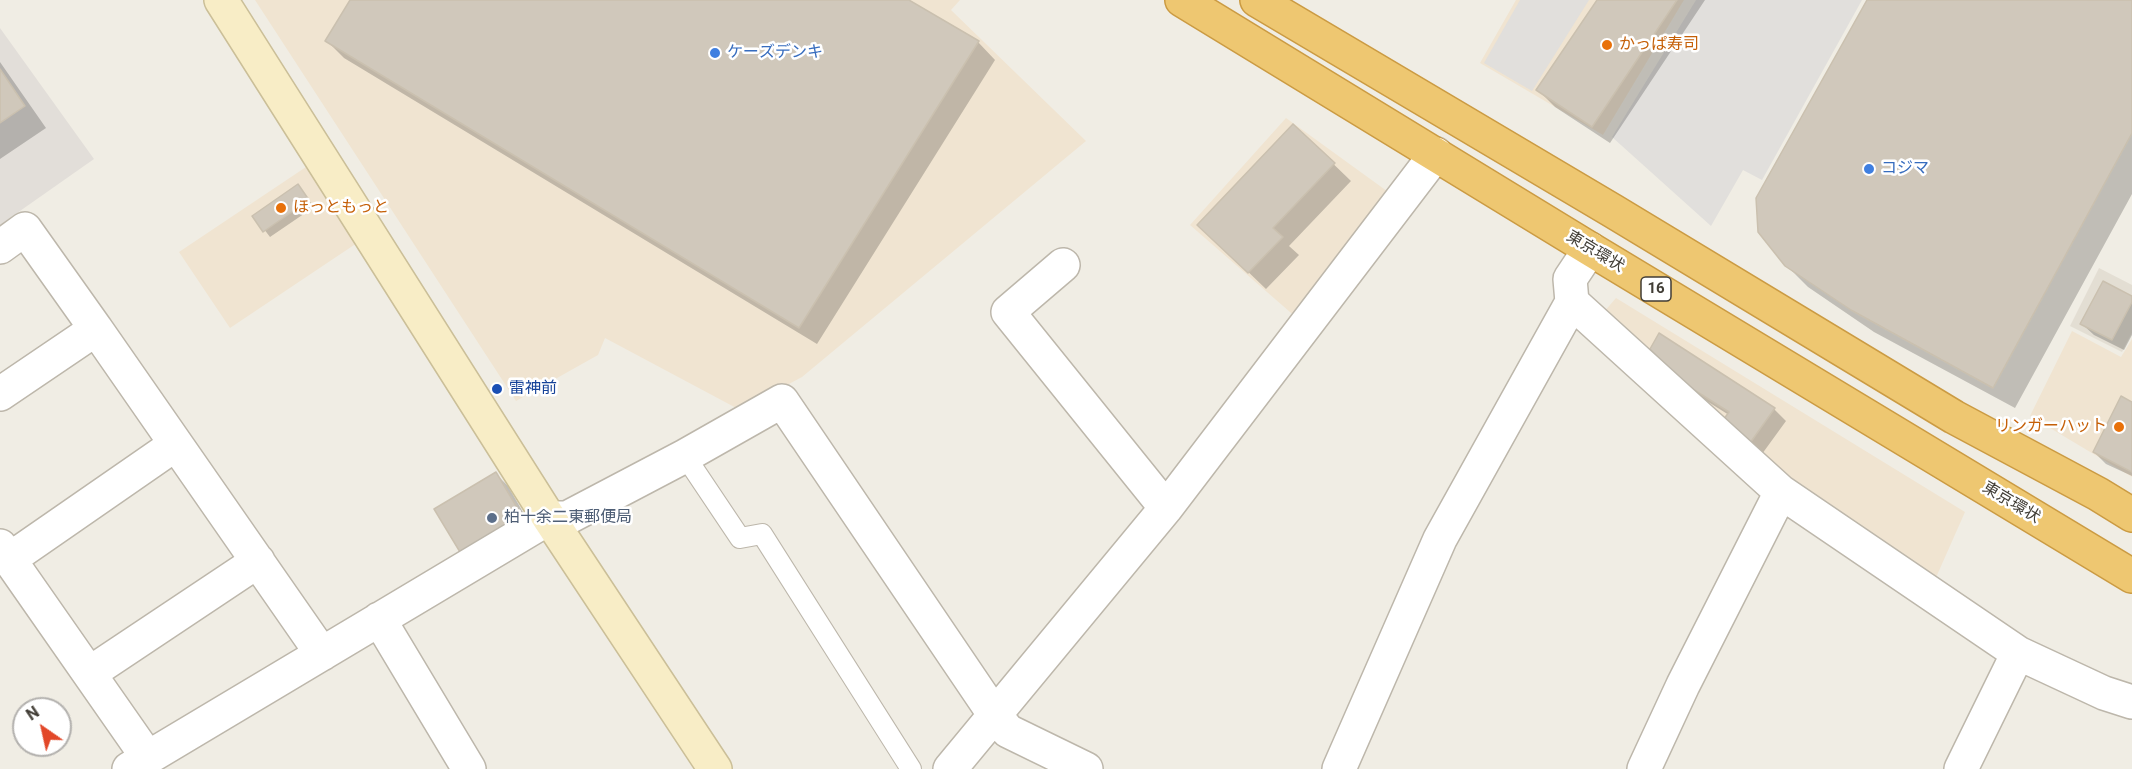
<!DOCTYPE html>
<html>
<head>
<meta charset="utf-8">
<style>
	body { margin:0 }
	#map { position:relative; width:2132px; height:769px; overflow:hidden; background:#f0ede4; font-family:Roboto,sans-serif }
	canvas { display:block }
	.north { position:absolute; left:12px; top:697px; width:60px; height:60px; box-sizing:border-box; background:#fff; border:2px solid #b3b1ae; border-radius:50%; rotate:326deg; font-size:16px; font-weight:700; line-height:24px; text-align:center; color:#413d35 }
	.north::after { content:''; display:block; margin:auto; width:21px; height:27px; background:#e24829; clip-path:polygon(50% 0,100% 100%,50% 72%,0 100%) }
</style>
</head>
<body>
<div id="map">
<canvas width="2132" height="769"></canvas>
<div class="north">N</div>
</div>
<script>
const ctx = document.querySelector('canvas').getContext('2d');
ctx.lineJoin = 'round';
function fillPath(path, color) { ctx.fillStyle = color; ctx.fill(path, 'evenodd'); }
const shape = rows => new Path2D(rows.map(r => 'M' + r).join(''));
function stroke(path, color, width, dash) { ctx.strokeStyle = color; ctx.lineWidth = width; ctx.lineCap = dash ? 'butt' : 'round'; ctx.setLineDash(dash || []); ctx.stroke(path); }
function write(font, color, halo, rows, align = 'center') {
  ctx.font = font + ' Roboto,"Noto Sans JP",sans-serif'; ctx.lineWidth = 5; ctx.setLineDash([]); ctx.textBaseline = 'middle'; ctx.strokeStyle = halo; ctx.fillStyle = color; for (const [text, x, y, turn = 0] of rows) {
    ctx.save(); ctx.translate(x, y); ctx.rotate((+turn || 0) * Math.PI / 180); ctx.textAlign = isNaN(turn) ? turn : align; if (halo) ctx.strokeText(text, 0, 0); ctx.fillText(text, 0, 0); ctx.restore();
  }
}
fillPath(shape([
	[2099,268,2132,285,2132,333,2122,352,2070,326]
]), '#e3ded3');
fillPath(shape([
	[255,0,960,0,951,10,1086,141,802,377,740,410,605,338,598,355,516,401],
	[1516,0,1684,0,1603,135,1480,63],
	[1286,118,1391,194,1298,319,1190,225],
	[306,167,357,243,230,328,179,252],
	[1616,298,1965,512,1934,582,1815,501,1603,313],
	[2072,331,2121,357,2132,339,2132,477,2030,416]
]), '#f0e4d1');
fillPath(shape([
	[0,28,94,159,0,225]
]), '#e2ded9');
fillPath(shape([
	[1520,0,1589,0,1532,91,1484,63],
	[1696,0,1862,0,1762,180,1743,170,1711,226,1612,137]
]), '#e1dfdc');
fillPath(shape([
	[352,0,906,0,978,42,995,60,817,344,344,58,327,41],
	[1598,0,1705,0,1610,143,1555,107,1538,90],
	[1868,0,2132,0,2132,194,2015,408,1874,332,1808,287,1786,265],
	[0,62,46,128,0,159],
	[1294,126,1351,181,1289,246,1299,255,1266,289,1217,242],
	[298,186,314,207,270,237,254,216],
	[2132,298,2132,335,2124,350,2094,335,2082,324],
	[1660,335,1774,409,1786,421,1762,454,1735,434,1729,415,1694,393],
	[2132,404,2132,476,2106,464,2094,452],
	[496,474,508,486,532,528,473,563]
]), '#0003');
const building = shape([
	[350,0,909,0,979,41,799,328,325,41,350,0],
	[1597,0,1677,0,1592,127,1536,90,1597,0],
	[1867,0,2132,0,2132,133,1993,388,1851,310,1785,266,1758,232,1756,198,1867,0],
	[0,69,25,106,0,123,0,69],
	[1293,124,1335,163,1273,228,1283,237,1248,273,1197,225,1293,124],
	[298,184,309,200,263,232,252,216,298,184],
	[2103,281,2132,296,2132,302,2112,340,2080,324,2103,281],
	[1659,333,1775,408,1750,443,1721,423,1729,412,1680,381,1650,349,1659,333],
	[2121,396,2132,402,2132,472,2093,452,2121,396],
	[496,472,522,516,460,552,434,509,496,472]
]);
fillPath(building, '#d0c8bb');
stroke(building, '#cac0af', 1.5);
const lane = shape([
	[685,456,740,538,762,534,911,769]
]);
const street = shape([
	[0,247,25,229,96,329],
	[1063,265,1008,312,1166,508],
	[1572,302,1781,492,2018,653,2104,693,2132,702],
	[0,394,96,329,322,654],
	[0,546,148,758],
	[10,559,176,444],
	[379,619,469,769],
	[90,673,258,561],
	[129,769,549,518,567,518,685,456,782,401,994,714,1008,731,1086,769],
	[950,769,1166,508,1436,154],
	[1339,769,1440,539,1572,302,1570,279,1590,249],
	[1644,769,1683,685,1781,492],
	[1961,769,2018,653]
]);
const secondary = shape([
	[221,0,549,518,715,769]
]);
const highway = shape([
	[1182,0,1590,249,2132,576],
	[1257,0,1613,211,1954,417,2098,494,2132,515]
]);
stroke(lane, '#bdb7ab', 22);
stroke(street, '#bdb7ab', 36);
stroke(secondary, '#cbbf98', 36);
stroke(highway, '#cb9b43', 36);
stroke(lane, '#fff', 20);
stroke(street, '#fff', 33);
stroke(secondary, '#f8edc6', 33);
stroke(highway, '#eec771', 33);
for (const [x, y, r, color] of [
	[1607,45,6,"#e8710a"],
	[715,53,6,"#3f7fe0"],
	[1869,169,6,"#3f7fe0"],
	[281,208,6,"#e8710a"],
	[497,389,6,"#1a4fb4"],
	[2119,427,6,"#e8710a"],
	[492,518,6,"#5c6f8a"]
]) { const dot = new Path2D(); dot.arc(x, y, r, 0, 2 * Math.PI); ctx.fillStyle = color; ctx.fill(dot); stroke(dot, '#fff', 2); }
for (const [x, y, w] of [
	[1656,289,30]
]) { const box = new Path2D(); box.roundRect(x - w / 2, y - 12, w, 24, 4.5); ctx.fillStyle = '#fff'; ctx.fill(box); stroke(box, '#413d35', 1.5); }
write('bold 15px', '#413d35', null, [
	["16",1656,289]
]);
write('16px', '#c56008', '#fff', [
	["かっぱ寿司",1619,45],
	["ほっともっと",293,208],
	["リンガーハット",2107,427,"right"]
], 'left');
write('16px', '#366cbe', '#fff', [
	["ケーズデンキ",727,53],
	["コジマ",1881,169]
], 'left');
write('16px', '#413d35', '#fff', [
	["東京環状",1595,252,31],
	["東京環状",2011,503,31]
]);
write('16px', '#164399', '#fff', [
	["雷神前",509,389]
], 'left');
write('16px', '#4e5e75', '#fff', [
	["柏十余二東郵便局",504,518]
], 'left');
</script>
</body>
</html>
